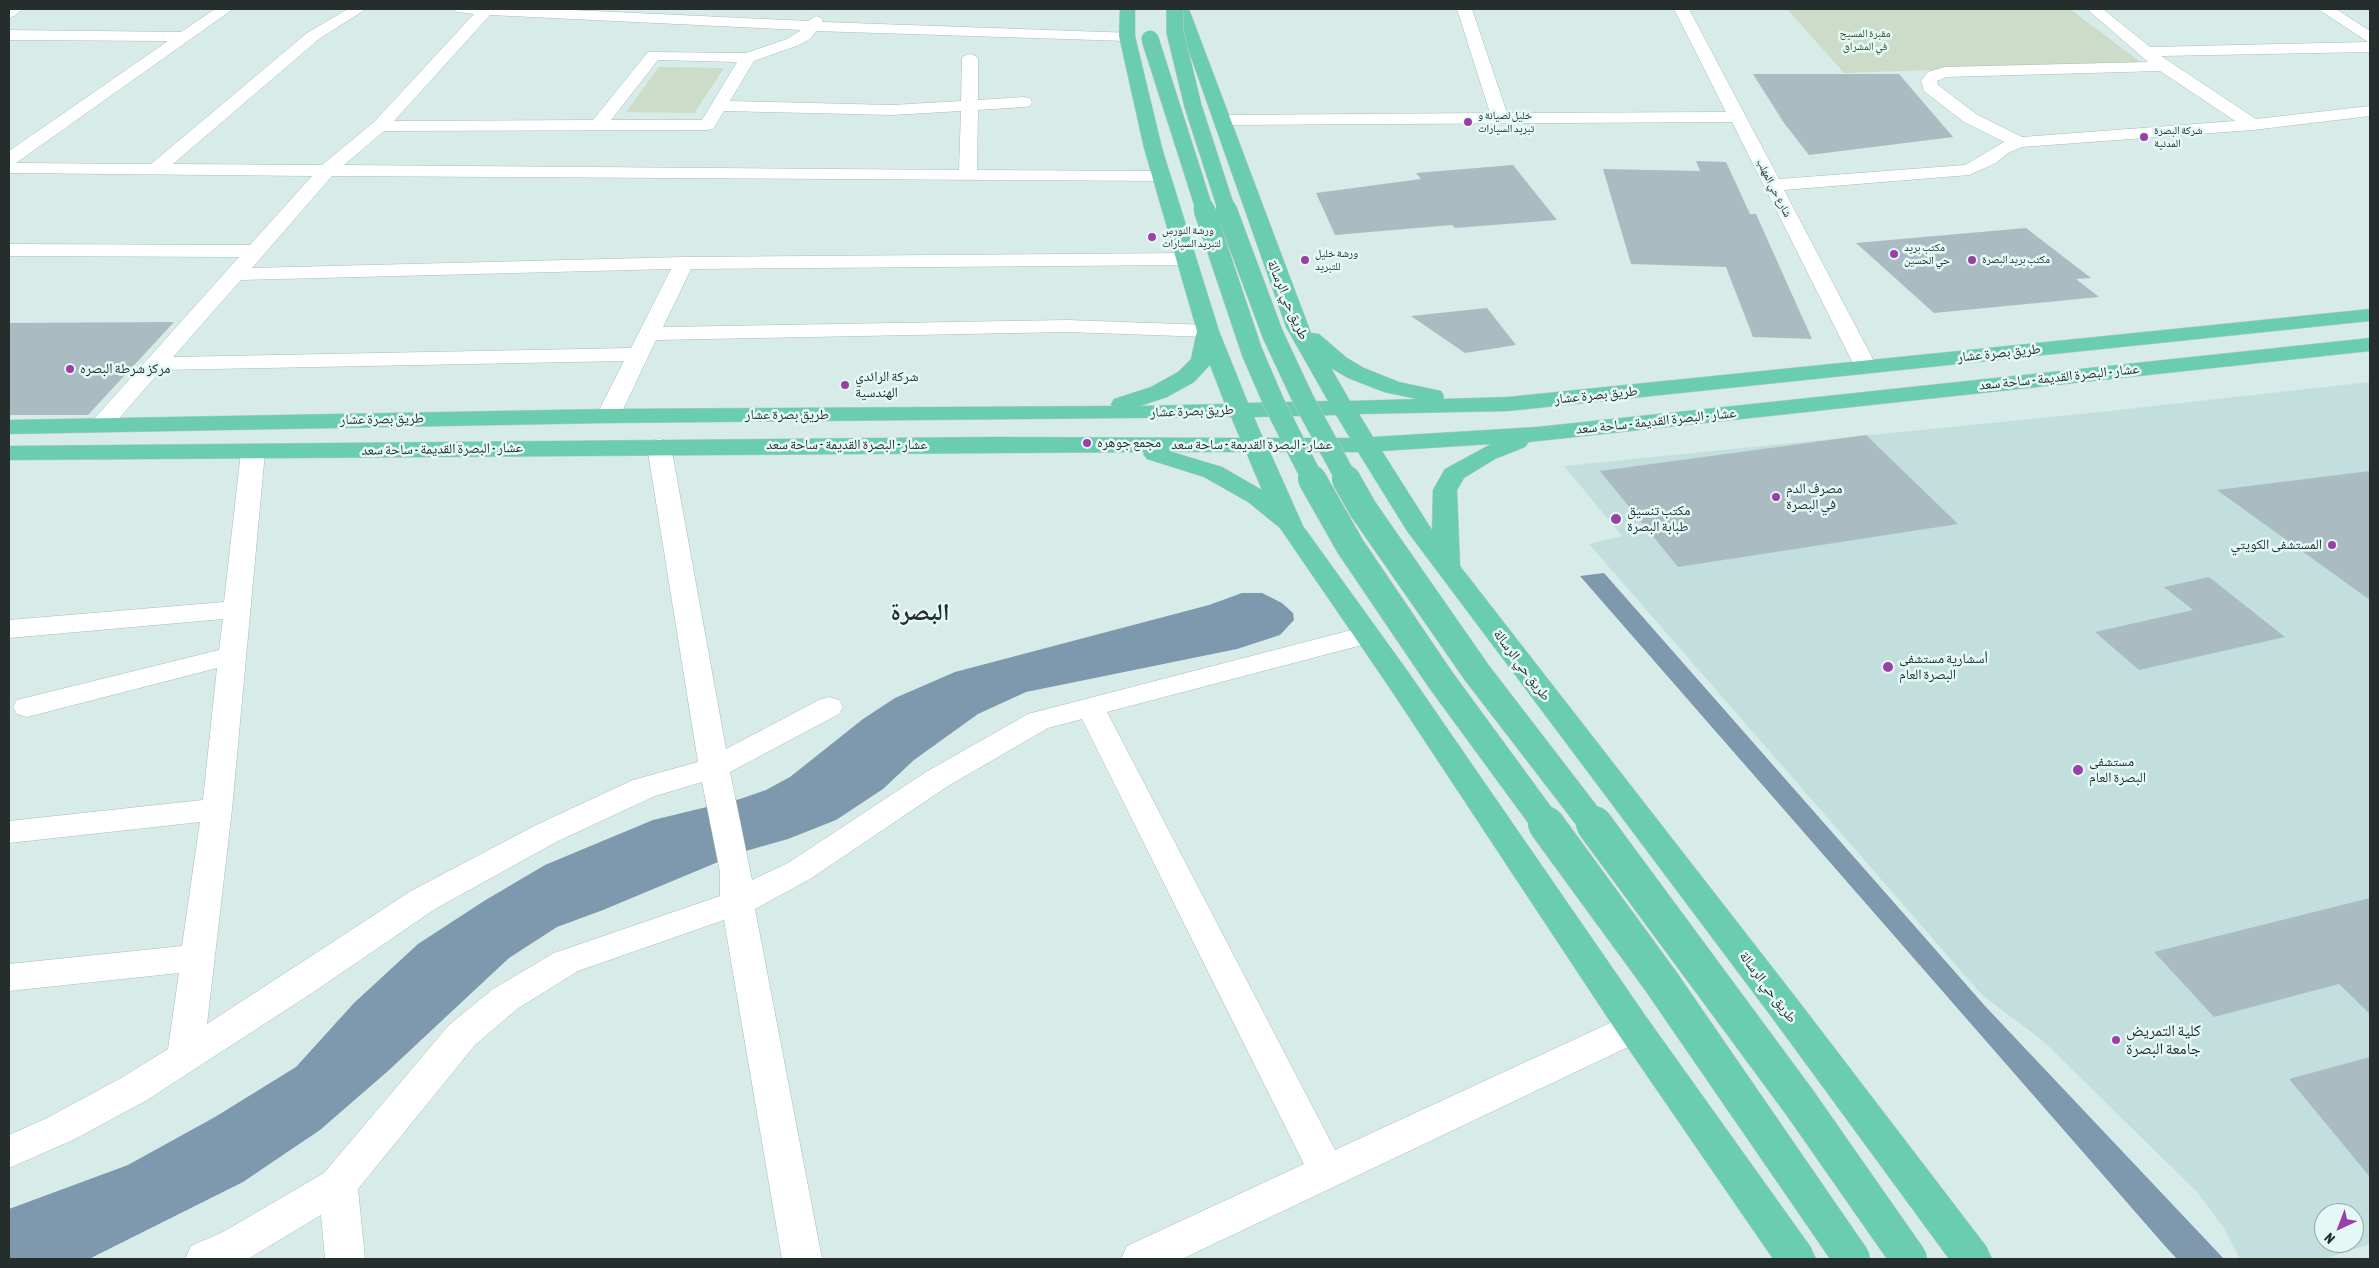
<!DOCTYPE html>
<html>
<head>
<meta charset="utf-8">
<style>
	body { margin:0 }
	#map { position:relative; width:2379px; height:1268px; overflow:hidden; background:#d7ebe9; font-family:"Asap Condensed",sans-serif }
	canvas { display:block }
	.frame { position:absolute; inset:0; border:10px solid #262e2d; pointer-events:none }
	.north { position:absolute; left:2314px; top:1203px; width:50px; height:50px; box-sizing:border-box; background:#e4f8f6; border:1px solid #98a7a6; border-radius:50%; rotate:223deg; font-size:14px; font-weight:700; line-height:20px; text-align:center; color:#262e2d }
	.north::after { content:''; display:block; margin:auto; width:18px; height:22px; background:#9b3fa8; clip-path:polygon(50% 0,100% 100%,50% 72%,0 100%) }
</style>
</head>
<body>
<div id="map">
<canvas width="2379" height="1268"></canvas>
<div class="frame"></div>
<div class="north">N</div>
</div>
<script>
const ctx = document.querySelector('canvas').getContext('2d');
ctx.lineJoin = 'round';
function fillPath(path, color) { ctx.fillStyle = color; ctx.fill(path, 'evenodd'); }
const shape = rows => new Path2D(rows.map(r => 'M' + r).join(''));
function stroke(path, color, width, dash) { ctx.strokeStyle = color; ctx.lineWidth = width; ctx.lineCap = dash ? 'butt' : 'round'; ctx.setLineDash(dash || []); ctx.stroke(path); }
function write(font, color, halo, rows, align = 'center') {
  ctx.font = font + ' "Asap Condensed","Noto Naskh Arabic",sans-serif'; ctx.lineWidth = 5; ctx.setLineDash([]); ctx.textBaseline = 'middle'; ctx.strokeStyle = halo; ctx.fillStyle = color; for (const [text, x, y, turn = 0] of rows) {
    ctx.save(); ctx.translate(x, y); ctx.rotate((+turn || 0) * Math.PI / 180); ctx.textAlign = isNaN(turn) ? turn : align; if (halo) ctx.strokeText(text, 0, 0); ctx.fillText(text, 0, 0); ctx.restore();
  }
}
fillPath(shape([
	[2370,382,2370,1244,2324,1259,2240,1259,2224,1228,2197,1192,2042,1040,1982,995,1589,544,1622,536,1564,466,2091,413],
	[2324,1213,2354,1213,2354,1243,2324,1243]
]), '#c2dfdd');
fillPath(shape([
	[1787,9,2070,9,2142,63,1844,73],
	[659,67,724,68,694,113,626,112]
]), '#cddcc8');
fillPath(shape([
	[1604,573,1985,1006,2224,1259,2177,1259,2165,1246,1580,576],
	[1242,593,1262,593,1282,603,1293,613,1294,620,1280,635,1237,649,1026,692,978,714,914,760,883,789,836,820,788,839,742,852,603,910,557,927,509,958,388,1071,320,1130,243,1182,89,1259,9,1259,9,1209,128,1165,215,1117,296,1067,354,1003,418,944,484,901,545,865,653,820,740,799,766,790,790,777,863,719,895,698,955,672,1209,605]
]), '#7e98ae');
fillPath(shape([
	[1753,74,1899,74,1953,137,1809,155,1784,123],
	[1696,161,1726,162,1750,214,1756,214,1812,339,1753,337,1726,267,1631,264,1603,169,1700,171],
	[1513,165,1557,220,1455,228,1452,225,1335,235,1316,193,1421,179,1416,173],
	[2026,228,2091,278,2076,279,2099,297,1934,313,1856,243],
	[1487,308,1516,345,1465,353,1411,316],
	[174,322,88,415,9,415,9,323],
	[1866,435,1958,524,1678,567,1600,471],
	[2370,471,2370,600,2217,490],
	[2209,577,2285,637,2139,670,2095,632,2193,610,2164,587],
	[2370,898,2370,1014,2339,984,2214,1017,2154,952],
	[2370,1057,2370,1177,2289,1079]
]), '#aabcc1');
const minor = shape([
	[215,9,233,9,16,163,151,164,307,33,348,9,366,9,319,39,173,164,322,165,374,122,474,14,457,12,455,9,550,9,808,21,816,16,821,18,823,22,1133,33,1135,36,1133,39,1127,41,816,31,810,39,799,45,754,61,730,101,892,105,961,101,962,59,964,56,970,54,976,56,978,59,978,100,1024,97,1030,98,1032,102,1030,106,1024,107,978,110,977,170,1162,171,1168,173,1171,177,1168,181,332,176,252,268,684,257,1187,253,1194,255,1197,259,1194,263,1187,265,691,269,663,327,1067,320,1208,325,1216,326,1219,331,1216,336,1208,337,1067,332,656,340,620,416,616,421,608,423,600,421,596,416,624,361,161,370,110,429,102,431,94,429,90,424,94,419,239,257,9,256,9,244,250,245,312,176,9,173,9,151,168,41,9,40,9,30,181,32,215,9],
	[490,15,801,30,787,39,746,53,648,52,593,120,394,121,490,15],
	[658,60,737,62,702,120,611,120,658,60],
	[724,111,892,115,961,111,959,170,344,165,384,131,707,130,713,129,724,111],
	[671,269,631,348,173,357,241,280,671,269],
	[1457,9,1472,9,1507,113,1726,112,1674,9,1689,9,1779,179,1965,165,2004,142,1964,122,1924,91,1921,81,1928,72,1945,67,2148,62,2087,9,2103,9,2150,47,2368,42,2318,9,2336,9,2370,31,2370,52,2161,56,2256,119,2370,106,2370,116,2253,130,2022,147,2008,153,1996,163,1969,175,1784,190,1877,367,1874,372,1866,374,1858,372,1855,367,1732,122,1223,125,1217,124,1214,120,1217,116,1223,115,1490,113,1457,9],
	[2160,71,2235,121,2022,137,1976,114,1938,85,1937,81,1946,77,2160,71],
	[659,439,667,441,671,446,726,749,819,700,829,697,839,700,843,707,839,714,730,772,752,880,788,863,926,772,1028,714,1367,626,1377,629,1381,635,1377,641,1107,712,1335,1150,1621,1018,1634,1014,1647,1018,1652,1028,1647,1038,1182,1259,1121,1259,1127,1246,1304,1164,1082,719,1048,728,948,786,810,879,755,909,822,1259,782,1259,724,920,578,971,517,1009,475,1045,358,1189,365,1259,325,1259,321,1215,248,1259,185,1259,191,1246,223,1232,324,1173,449,1025,493,989,554,953,720,896,720,872,702,782,655,796,558,841,435,909,312,993,147,1100,73,1140,9,1168,9,1135,47,1118,121,1078,168,1049,179,973,9,991,9,964,182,946,200,822,9,843,9,821,203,800,217,668,27,717,17,714,13,707,17,700,219,650,223,619,9,638,9,620,224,602,241,452,245,447,253,445,261,447,265,452,232,809,207,1024,411,891,536,825,633,780,698,762,647,446,651,441,659,439]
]);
const tertiary = shape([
	[9,9,23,9,14,16,9,18,9,9]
]);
const primary = shape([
	[1120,9,1135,9,1135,36,1162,148,1219,331,1248,403,1328,401,1286,327,1174,9,1189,9,1311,333,1319,334,1347,358,1364,368,1399,382,1441,391,1444,396,1443,399,1508,397,2370,309,2370,321,1508,411,1359,414,1373,437,1537,427,2370,338,2370,351,1529,442,1525,447,1495,459,1464,478,1457,490,1460,566,1797,999,1986,1246,1992,1259,1949,1259,1773,1019,1407,531,1358,452,1270,452,1303,526,1409,673,1647,1018,1810,1246,1816,1259,1773,1259,1621,1038,1389,687,1280,528,1248,502,1204,477,1147,459,1143,454,1145,452,9,460,9,446,994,437,1240,438,1231,417,608,423,9,434,9,420,608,409,1112,406,1111,404,1114,399,1151,387,1178,372,1191,359,1197,331,1144,148,1119,36,1120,9],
	[1210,365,1225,404,1140,406,1167,397,1194,382,1210,365],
	[1331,368,1348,378,1384,392,1417,399,1350,401,1331,368],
	[1336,415,1350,438,1263,438,1254,417,1336,415],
	[1491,444,1445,469,1442,474,1433,490,1432,530,1382,451,1491,444],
	[1172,452,1246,452,1262,490,1222,467,1172,452]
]);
stroke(minor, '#a8bbb9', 1);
stroke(tertiary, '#a8bbb9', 1);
stroke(primary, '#c7c9c8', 1);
fillPath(minor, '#fff');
fillPath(tertiary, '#fff');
fillPath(primary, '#6acdaf');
const primaryBridgeFar3 = shape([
	[1175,9,1175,32,1193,106,1227,211],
	[1150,39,1205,211]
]);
const primaryBridgeFar2 = shape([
	[1204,209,1252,352,1274,403,1313,480],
	[1226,209,1273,335,1303,399,1347,480]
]);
const primaryBridgeFar1 = shape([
	[1312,479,1350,546,1440,679,1547,825],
	[1346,479,1363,509,1477,673,1594,825]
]);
const primaryBridge = shape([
	[1546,824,1660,980,1852,1259],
	[1594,824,1800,1103,1909,1259]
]);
stroke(primaryBridgeFar3, '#c7c9c8', 18, []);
stroke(primaryBridgeFar2, '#c7c9c8', 22, []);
stroke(primaryBridgeFar1, '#c7c9c8', 29, []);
stroke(primaryBridge, '#c7c9c8', 37, []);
stroke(primaryBridgeFar3, '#6acdaf', 17);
stroke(primaryBridgeFar2, '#6acdaf', 21);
stroke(primaryBridgeFar1, '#6acdaf', 28);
stroke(primaryBridge, '#6acdaf', 36);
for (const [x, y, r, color] of [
	[1468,122,5,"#9b3fa8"],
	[2144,137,5,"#9b3fa8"],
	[1152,237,5,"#9b3fa8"],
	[1894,254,5,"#9b3fa8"],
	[1305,260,5,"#9b3fa8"],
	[1972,260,5,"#9b3fa8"],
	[70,369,5,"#9b3fa8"],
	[845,385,5,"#9b3fa8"],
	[1087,443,5,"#9b3fa8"],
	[1776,497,5,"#9b3fa8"],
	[1616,519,6,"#9b3fa8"],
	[2332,545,5,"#9b3fa8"],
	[1888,667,6,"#9b3fa8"],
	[2078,770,6,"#9b3fa8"],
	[2116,1040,5,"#9b3fa8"]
]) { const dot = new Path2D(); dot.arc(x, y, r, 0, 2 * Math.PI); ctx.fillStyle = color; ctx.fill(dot); stroke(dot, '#e4f8f6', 2); }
write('11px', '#335129', '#e4f8f6', [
	["مقبرة المسيح",1865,34],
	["في المشراق",1865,47]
]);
write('11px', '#262e2d', '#e4f8f6', [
	["خليل لصيانة و",1478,116],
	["تبريد السيارات",1478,129],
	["شركة البصرة",2154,131],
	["المدنية",2154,144],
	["ورشة النورس",1162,231],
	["لتبريد السيارات",1162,244],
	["مكتب بريد",1904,248],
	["حي الحسين",1904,261],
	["ورشة خليل",1315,254],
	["للتبريد",1315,267],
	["مكتب بريد البصرة",1982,260]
], 'left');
write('11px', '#262e2d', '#e4f8f6', [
	["شارع حي المهلب",1774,188,63]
]);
write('14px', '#262e2d', '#e4f8f6', [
	["طريق حي الرسالة",1288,300,67],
	["طريق بصرة عشار",1999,353,-6],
	["عشار - البصرة القديمة - ساحة سعد",2059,377,-6],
	["طريق بصرة عشار",1596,395,-6],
	["طريق بصرة عشار",1192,411,-2],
	["طريق بصرة عشار",787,415],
	["طريق بصرة عشار",382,419,-1],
	["عشار - البصرة القديمة - ساحة سعد",1656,421,-6],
	["عشار - البصرة القديمة - ساحة سعد",847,445],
	["عشار - البصرة القديمة - ساحة سعد",1252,445],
	["عشار - البصرة القديمة - ساحة سعد",442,449,-1],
	["طريق حي الرسالة",1522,665,53],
	["طريق حي الرسالة",1768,987,53]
]);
write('14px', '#262e2d', '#e4f8f6', [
	["مركز شرطة البصره",80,369],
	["شركة الرائدي",855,377],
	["الهندسية",855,393],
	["مجمع جوهره",1097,443],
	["مصرف الدم",1786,489],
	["في البصرة",1786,505],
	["مكتب تنسيق",1627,511],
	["طبابة البصرة",1627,527],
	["المستشفى الكويتي",2322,545,"right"],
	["أسشارية مستشفى",1899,659],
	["البصرة العام",1899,675],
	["مستشفى",2089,762],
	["البصرة العام",2089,778]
], 'left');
write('16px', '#262e2d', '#e4f8f6', [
	["كلية التمريض",2126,1031],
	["جامعة البصرة",2126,1049]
], 'left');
write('bold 24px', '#262e2d', '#e4f8f6', [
	["البصرة",920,612]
]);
</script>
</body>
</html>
